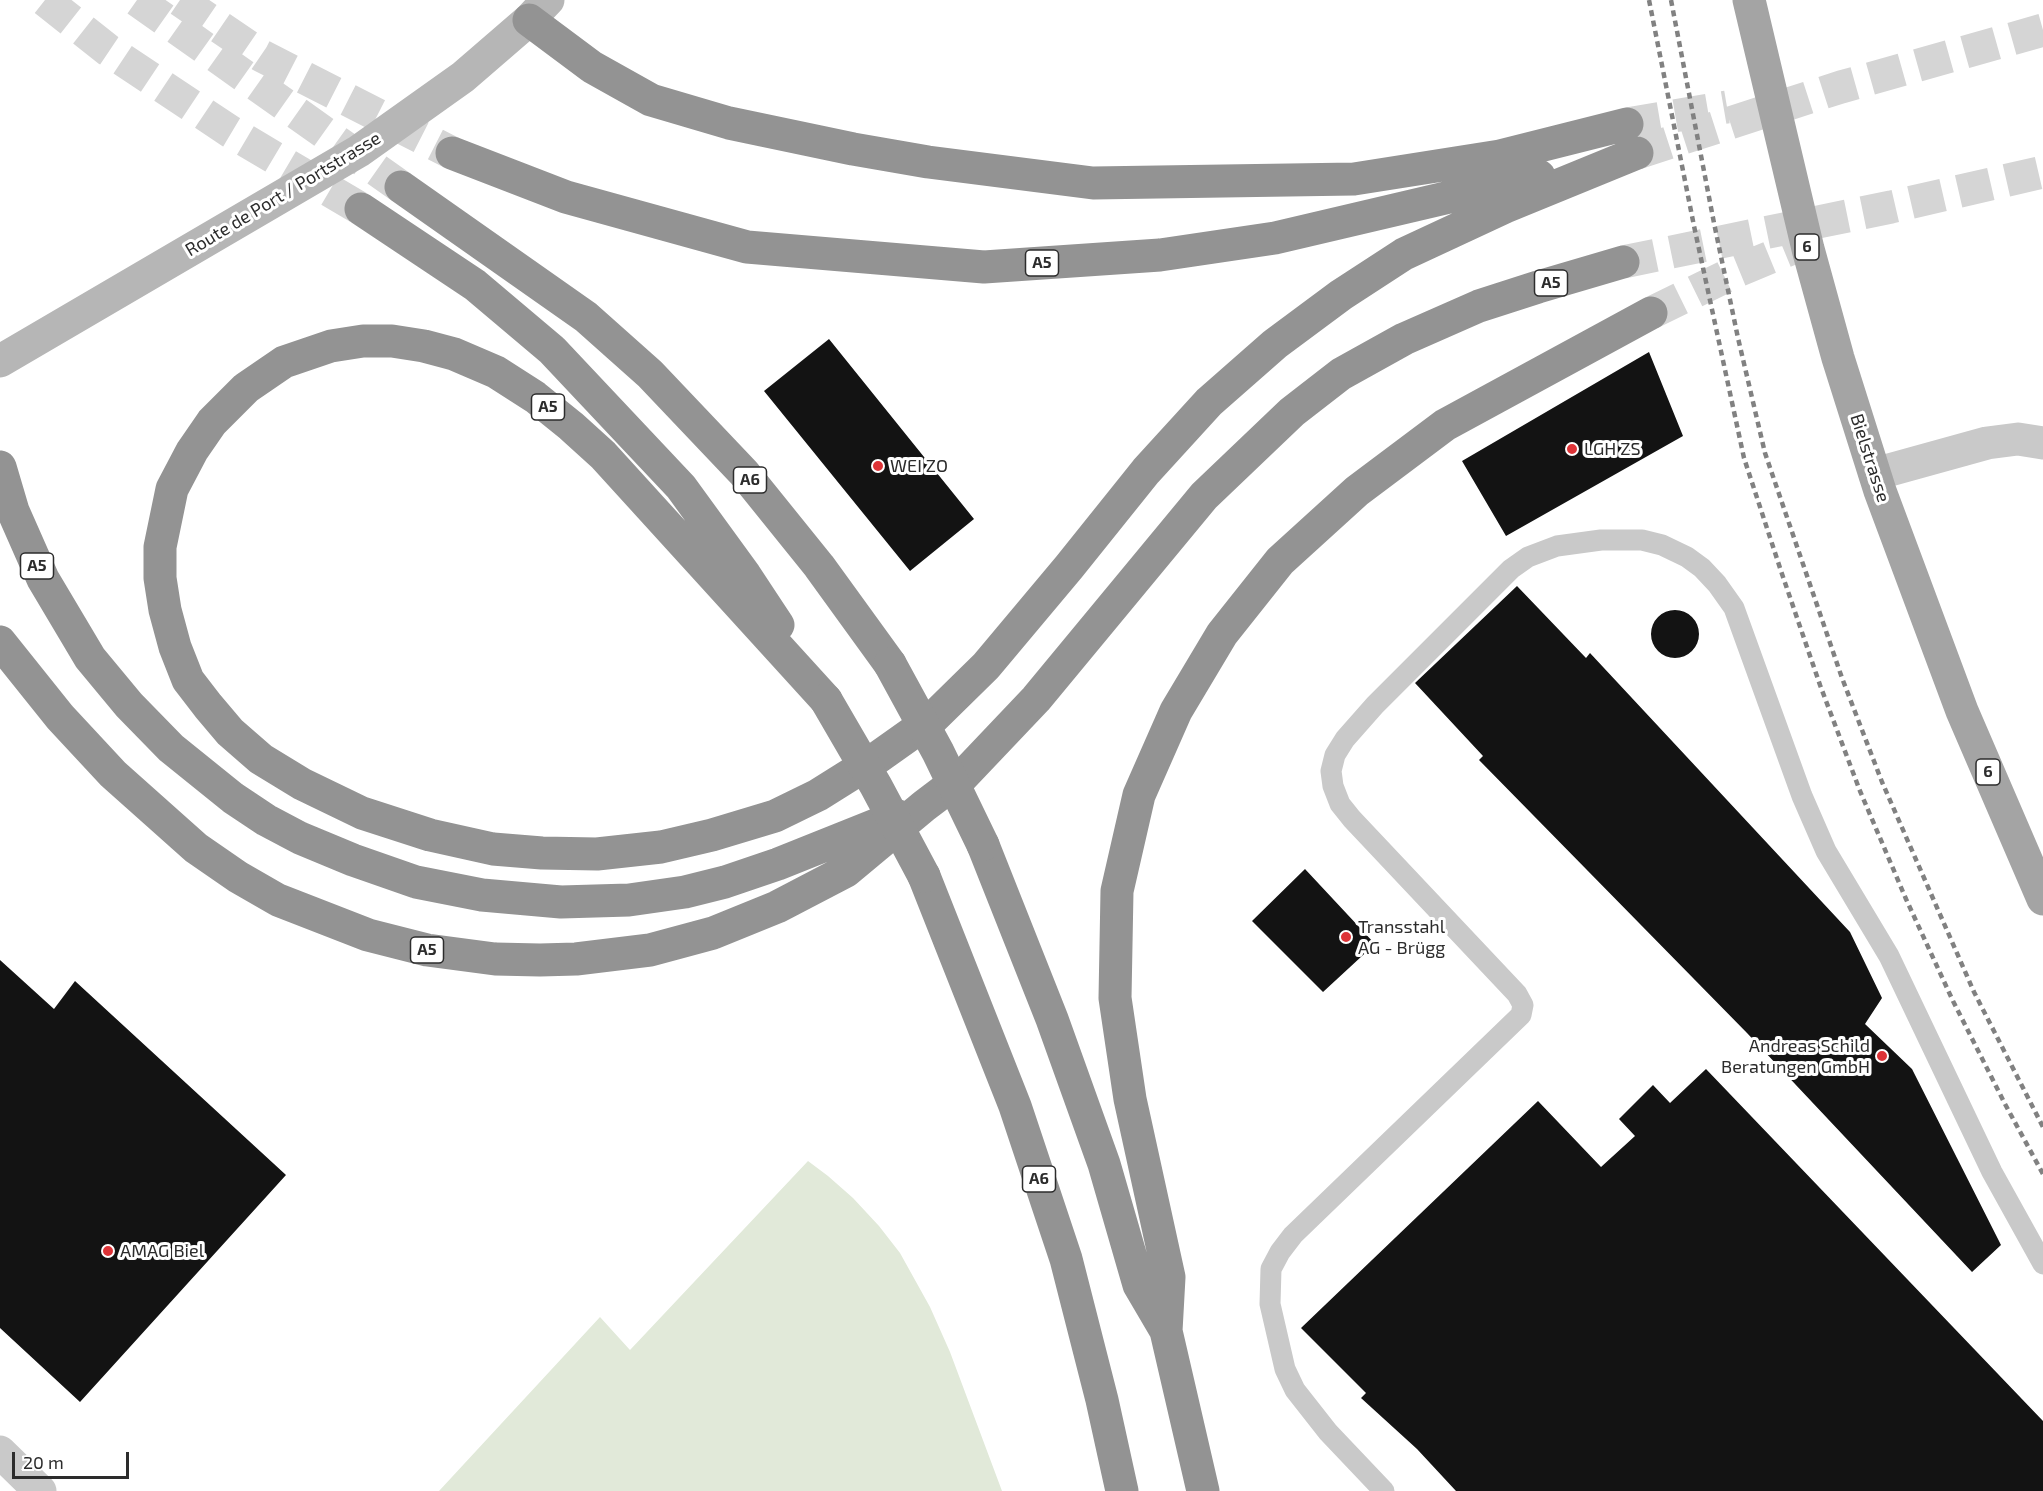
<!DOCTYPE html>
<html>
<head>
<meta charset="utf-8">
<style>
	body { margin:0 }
	#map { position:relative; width:2043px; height:1491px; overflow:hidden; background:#fff; font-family:"Exo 2",sans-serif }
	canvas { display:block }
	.scale { position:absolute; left:12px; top:1452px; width:117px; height:27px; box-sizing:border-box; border:3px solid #2c2c2c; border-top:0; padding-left:8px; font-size:18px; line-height:21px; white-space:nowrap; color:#2c2c2c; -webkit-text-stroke:4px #fff; paint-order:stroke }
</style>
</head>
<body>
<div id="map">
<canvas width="2043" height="1491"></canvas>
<div class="scale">20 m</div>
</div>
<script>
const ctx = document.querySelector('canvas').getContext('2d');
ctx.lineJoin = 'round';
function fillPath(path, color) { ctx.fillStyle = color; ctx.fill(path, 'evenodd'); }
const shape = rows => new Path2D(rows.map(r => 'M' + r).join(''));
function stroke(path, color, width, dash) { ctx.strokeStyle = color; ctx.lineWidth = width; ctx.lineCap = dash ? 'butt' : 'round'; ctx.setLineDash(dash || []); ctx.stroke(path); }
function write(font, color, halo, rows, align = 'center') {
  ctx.font = font + ' "Exo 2",sans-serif'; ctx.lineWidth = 6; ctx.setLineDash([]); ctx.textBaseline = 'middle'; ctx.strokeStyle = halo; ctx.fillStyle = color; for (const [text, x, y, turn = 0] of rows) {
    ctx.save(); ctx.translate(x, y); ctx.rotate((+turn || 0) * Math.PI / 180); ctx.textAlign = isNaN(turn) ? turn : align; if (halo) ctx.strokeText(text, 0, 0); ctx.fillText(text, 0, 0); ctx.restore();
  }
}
fillPath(shape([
	[808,1161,828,1176,853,1198,879,1226,900,1253,930,1307,950,1352,1002,1491,439,1491,600,1317,630,1350]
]), '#e1e9d9');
fillPath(shape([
	[829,339,974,519,910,571,764,391],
	[1649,352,1683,436,1506,536,1462,461],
	[1517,586,1586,658,1590,653,1850,932,1882,998,1865,1024,1912,1069,2001,1245,1972,1272,1747,1033,1479,760,1483,756,1415,683],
	'1651 634a24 24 0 1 1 48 0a24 24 0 1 1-48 0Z',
	[1305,869,1375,944,1323,992,1252,921],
	[0,960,54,1009,75,981,286,1175,80,1402,0,1328],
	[1706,1069,2043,1421,2043,1491,1456,1491,1417,1449,1361,1398,1366,1393,1301,1328,1538,1101,1601,1167,1635,1136,1619,1119,1653,1085,1670,1103]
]), '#131313');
stroke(shape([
	[45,0,108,50,231,132,361,209],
	[137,0,401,187],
	[180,0,262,56,452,153],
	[1627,124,1727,107],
	[1637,153,1841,87,2043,30],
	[1623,262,1891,207,2043,172],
	[1651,313,1737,271,1817,238]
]), '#d5d5d5', 33, [33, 16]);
stroke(shape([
	[1384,1491,1328,1432,1295,1390,1285,1369,1270,1304,1271,1269,1280,1252,1293,1235,1521,1015,1523,1005,1517,994,1352,819,1340,804,1333,786,1331,771,1335,755,1345,739,1375,705,1511,569,1528,557,1557,546,1601,540,1642,540,1662,545,1687,557,1702,568,1717,584,1734,608,1802,796,1826,851,1889,956,1992,1172,2043,1264]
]), '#c9c9c9', 21);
stroke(shape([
	[1875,474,1987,443,2018,439,2043,443],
	[0,1452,40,1491]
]), '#c9c9c9', 33);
stroke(shape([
	[0,361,359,151,463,77,529,20,548,0]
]), '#b6b6b6', 33);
stroke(shape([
	[1749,0,1808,249,1838,358,1880,491,1962,711,2043,899]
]), '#a4a4a4', 33);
stroke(shape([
	[529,20,592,67,651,100,729,123,853,149,928,162,1093,183,1354,179,1500,156,1627,124],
	[452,153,566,197,747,247,984,267,1160,255,1275,238,1539,176],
	[401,187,586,317,650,374,744,473,819,566,890,664],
	[361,209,475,285,552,350,681,487,745,575,778,625],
	[0,467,13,511,43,579,90,658,129,705,171,748,233,798,266,820,300,838,353,860,416,882,482,895,561,902,629,900,685,892,725,882,778,864,898,816],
	[0,642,60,717,113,774,196,848,238,877,278,900,368,935,427,950,495,959,540,960,576,959,650,950,713,933,777,907,846,871,924,806,961,778,1036,699,1204,496,1292,412,1341,374,1404,339,1479,306,1538,287,1623,262],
	[826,700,603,455,571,426,535,397,496,372,454,354,424,346,392,341,363,341,331,346,284,362,246,388,212,422,192,451,172,489,160,547,160,578,165,610,175,647,188,680,208,706,230,732,261,759,302,784,362,813,430,835,493,849,542,853,597,854,661,847,712,835,775,816,818,795,877,758,932,719,986,666,1069,567,1146,471,1209,402,1275,344,1341,295,1404,254,1505,207,1637,153],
	[983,845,1052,1019,1104,1164,1139,1285,1166,1331,1203,1491],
	[924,876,1015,1106,1066,1259,1102,1400,1122,1491],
	[1166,1331,1169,1277,1130,1099,1115,998,1117,891,1139,795,1176,711,1222,634,1280,561,1357,491,1445,425,1651,313]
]), '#939393', 33);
stroke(shape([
	[1649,0,1694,226,1744,458,1781,571,1820,685,1860,791,1906,899,1953,1001,2005,1104,2043,1174],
	[1671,0,1714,223,1738,338,1765,453,1842,678,1882,782,1974,992,2043,1127]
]), '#818181', 4.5, [6, 4.5]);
stroke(shape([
	[890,664,938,752,983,845],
	[826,700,876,786,924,876]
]), '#939393', 33);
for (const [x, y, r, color] of [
	[1572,449,6,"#dd3337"],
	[878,466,6,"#dd3337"],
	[1346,937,6,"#dd3337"],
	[1882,1056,6,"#dd3337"],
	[108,1251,6,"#dd3337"]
]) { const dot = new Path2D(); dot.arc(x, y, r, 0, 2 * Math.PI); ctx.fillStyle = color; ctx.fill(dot); stroke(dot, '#fff', 2); }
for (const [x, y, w] of [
	[1807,247,24],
	[1042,263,33],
	[1551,283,33],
	[548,407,33],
	[750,480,33],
	[37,566,33],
	[1988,772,24],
	[427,950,33],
	[1039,1179,33]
]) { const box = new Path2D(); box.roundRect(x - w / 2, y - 13, w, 26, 4.5); ctx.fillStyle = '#fff'; ctx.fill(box); stroke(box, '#2c2c2c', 1.5); }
write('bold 16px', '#2c2c2c', null, [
	["6",1807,247],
	["A5",1042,263],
	["A5",1551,283],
	["A5",548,407],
	["A6",750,480],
	["A5",37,566],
	["6",1988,772],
	["A5",427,950],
	["A6",1039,1179]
]);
write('18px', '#2c2c2c', '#fff', [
	["Route de Port / Portstrasse",283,194,-31],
	["Bielstrasse",1870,458,72]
]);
write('18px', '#2c2c2c', '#fff', [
	["LGH ZS",1584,449],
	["WEI ZO",890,466],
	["Transstahl",1358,927],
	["AG - Brügg",1358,948],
	["Andreas Schild",1870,1046,"right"],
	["Beratungen GmbH",1870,1067,"right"],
	["AMAG Biel",120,1251]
], 'left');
</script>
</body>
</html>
